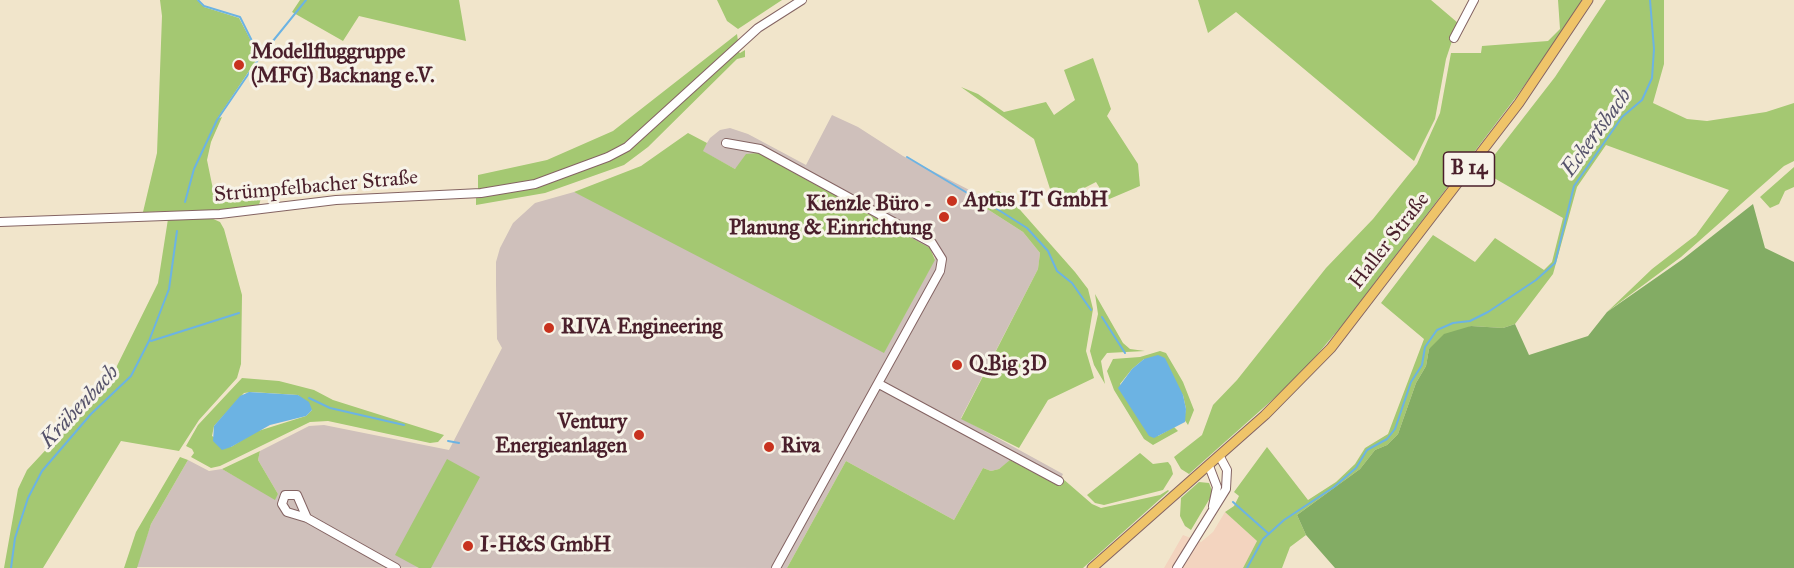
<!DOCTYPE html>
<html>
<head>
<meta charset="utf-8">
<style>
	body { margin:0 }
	canvas { display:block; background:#f1e5cb }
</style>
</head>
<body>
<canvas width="1794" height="568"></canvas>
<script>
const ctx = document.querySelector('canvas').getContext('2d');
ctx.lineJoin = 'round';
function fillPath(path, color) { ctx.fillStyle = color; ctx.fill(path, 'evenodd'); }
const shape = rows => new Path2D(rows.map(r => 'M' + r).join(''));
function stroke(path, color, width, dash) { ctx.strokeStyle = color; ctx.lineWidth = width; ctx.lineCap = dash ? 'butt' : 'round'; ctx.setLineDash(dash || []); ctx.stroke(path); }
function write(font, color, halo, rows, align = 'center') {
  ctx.font = font + ' "IM FELL Great Primer",serif'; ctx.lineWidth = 6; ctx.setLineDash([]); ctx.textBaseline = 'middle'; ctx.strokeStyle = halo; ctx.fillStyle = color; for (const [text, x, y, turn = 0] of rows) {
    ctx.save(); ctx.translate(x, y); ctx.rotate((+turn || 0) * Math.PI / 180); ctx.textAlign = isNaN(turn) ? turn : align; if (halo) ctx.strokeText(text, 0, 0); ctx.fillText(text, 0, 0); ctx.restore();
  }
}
fillPath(shape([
	[1225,512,1257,541,1243,568,1164,568,1183,535,1201,542,1213,532]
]), '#f3d4bf');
fillPath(shape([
	[832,115,858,127,903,156,985,198,981,205,1023,232,1040,253,1038,269,961,418,1063,474,1058,485,1011,460,999,469,991,471,983,468,954,520,846,461,787,568,136,567,151,524,188,460,209,471,222,469,275,499,278,494,258,460,260,451,309,426,324,425,449,450,502,348,497,339,496,284,496,262,500,248,513,223,535,203,574,192,592,200,884,352,935,259,932,250,758,153,735,169,702,151,710,138,720,130,730,128,748,134,806,165]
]), '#cfc0bb');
fillPath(shape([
	[160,0,197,0,204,7,239,18,259,56,217,119,222,117,211,142,207,160,215,199,227,202,240,196,254,200,261,198,259,205,217,210,143,212,157,153,162,16],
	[300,0,459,0,466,41,359,16,343,41,292,12],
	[717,0,782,0,738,29,727,21],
	[1198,0,1431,0,1458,23,1446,59,1435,119,1414,161,1236,12,1208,33],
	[1558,0,1585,0,1516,97,1344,323,1298,377,1189,474,1181,469,1174,457,1202,435,1213,405,1237,380,1326,268,1373,219,1417,164,1440,113,1451,53,1481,53,1482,46,1548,41,1560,29],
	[1606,0,1664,0,1664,64,1653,103,1687,119,1707,121,1766,112,1794,103,1794,161,1784,166,1681,257,1607,312,1652,269,1696,235,1729,190,1606,145,1577,187,1553,274,1515,324,1503,328,1471,326,1429,349,1426,366,1416,383,1398,434,1387,445,1375,450,1360,469,1297,515,1306,535,1290,547,1282,568,1243,568,1257,541,1225,512,1234,506,1239,496,1234,492,1267,447,1308,500,1336,482,1355,464,1365,448,1388,434,1424,339,1381,303,1433,235,1475,262,1495,238,1544,270,1552,262,1563,218,1482,171,1555,77],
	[737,34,738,41,624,145,597,158,539,179,478,190,478,175,547,160,613,131],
	[745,50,745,57,737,59,648,147,624,165,545,193,476,205,476,197,528,188,618,156,633,147,737,51,740,53],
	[1093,58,1111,109,1107,116,1138,164,1140,186,1107,200,1096,182,1059,201,1051,192,1034,139,961,87,978,94,1004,112,1046,102,1054,115,1075,100,1064,70],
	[688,133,707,143,703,151,735,169,746,154,758,153,930,248,935,260,884,353,574,192,641,166],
	[1794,167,1794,187,1785,191,1779,204,1770,208,1760,197],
	[999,191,1014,203,1075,272,1088,289,1093,309,1086,351,1094,378,1048,400,1019,448,961,419,1038,269,1040,253,1023,232,981,205,989,193],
	[211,218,220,222,224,229,242,295,241,364,237,378,199,420,179,451,121,441,43,568,4,568,18,489,27,470,109,382,158,283,168,219],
	[1095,294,1123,343,1130,349,1145,351,1107,353,1101,361,1105,384,1094,365,1090,351,1098,314],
	[1160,351,1166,353,1183,382,1194,410,1188,425,1184,419,1186,409,1183,395,1144,359,1132,369,1120,384,1158,436,1174,427,1178,431,1153,445,1144,439,1114,390,1107,371,1113,359,1140,357],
	[242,378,279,381,314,390,333,400,444,435,438,442,430,443,328,421,310,422,220,466,211,468,191,457,194,453,192,449,186,446,198,425],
	[252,392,298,395,312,410,306,416,255,432,231,447,212,436,214,426,244,393],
	[260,451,258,460,278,494,275,500,222,469],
	[1140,453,1153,464,1168,462,1171,466,1173,474,1163,490,1104,505,1095,503,1087,495],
	[180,457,188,460,151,524,137,568,124,568,136,532],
	[447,459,480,477,431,568,419,568,395,555],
	[1010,460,1057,485,1062,478,1092,504,1101,508,1160,495,1168,490,1169,491,1083,568,787,568,846,461,954,520,983,468,991,471,999,469],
	[1199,482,1209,483,1213,493,1191,530,1185,526,1180,516,1181,498]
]), '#a4c872');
fillPath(shape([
	[1753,204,1765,248,1794,262,1794,568,1335,568,1306,535,1297,515,1360,469,1375,450,1387,445,1398,434,1416,383,1426,366,1429,349,1444,334,1471,326,1503,328,1515,324,1529,355,1588,336,1607,312,1683,259]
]), '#83ac64');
fillPath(shape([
	[1158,355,1165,358,1183,395,1186,409,1185,422,1154,438,1149,436,1118,388,1132,369,1144,359],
	[249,392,298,395,309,402,312,410,306,416,270,425,231,447,222,450,213,441,214,426,240,396]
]), '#6cb3e3');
stroke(shape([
	[198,0,204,6,240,17,260,57],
	[907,157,974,197],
	[185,202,194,169,217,120,260,57,306,0],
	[986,202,1027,228,1048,251,1057,271,1072,283,1091,310],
	[1102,317,1125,353],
	[151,341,239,313],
	[309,398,330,408,404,425],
	[448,441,459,443],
	[1233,502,1269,534],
	[11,568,15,538,28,498,42,471,91,414,131,376,149,341,169,289,177,231],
	[1247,568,1263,539,1284,520,1334,487,1356,468,1367,450,1387,439,1395,429,1411,382,1422,365,1425,347,1437,330,1453,323,1470,321,1488,312,1536,280,1555,263,1574,186,1622,117,1642,100,1652,78,1654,49,1650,0]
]), '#6cb3e3', 2);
const minor = shape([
	[1454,38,1474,0],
	[726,143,760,149,932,243,942,259,940,271,776,568],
	[0,222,220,214,336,200,481,193,535,184,608,157,627,147,758,28,802,0],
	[879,384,1059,481],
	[1209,466,1217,487,1213,506],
	[307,518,297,495,285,495,282,504,287,512,307,518,396,568],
	[1177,568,1226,489,1227,470,1220,457]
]);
const major = shape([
	[1092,568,1265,415,1331,348,1519,103,1588,0]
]);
stroke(minor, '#846463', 10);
stroke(major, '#846463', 11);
stroke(minor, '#fff', 8);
stroke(major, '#efc469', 9);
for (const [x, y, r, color] of [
	[239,65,6,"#c8321e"],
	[952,201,6,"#c8321e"],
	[944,217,6,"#c8321e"],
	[549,328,6,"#c8321e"],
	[957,365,6,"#c8321e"],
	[639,435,6,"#c8321e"],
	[769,447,6,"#c8321e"],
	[468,546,6,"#c8321e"]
]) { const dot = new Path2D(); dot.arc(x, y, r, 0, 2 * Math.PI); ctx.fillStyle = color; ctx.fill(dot); stroke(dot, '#f7f3e8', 2); }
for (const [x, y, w] of [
	[1469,169,51]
]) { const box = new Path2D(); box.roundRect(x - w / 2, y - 17, w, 34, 4.5); ctx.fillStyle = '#f7f3e8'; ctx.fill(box); stroke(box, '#4a1f2b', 1.5); }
write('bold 20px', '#4a1f2b', null, [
	["B 14",1469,169]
]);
write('bold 21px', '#4a1f2b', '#f7f3e8', [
	["Modellfluggruppe",251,53],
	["(MFG) Backnang e.V.",251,77],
	["Aptus IT GmbH",964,201],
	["Kienzle Büro -",932,205,"right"],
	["Planung & Einrichtung",932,229,"right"],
	["RIVA Engineering",561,328],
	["Q.Big 3D",969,365],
	["Ventury",627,423,"right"],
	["Energieanlagen",627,447,"right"],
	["Riva",781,447],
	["I-H&S GmbH",480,546]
], 'left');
write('21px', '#4a1f2b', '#f7f3e8', [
	["Strümpfelbacher Straße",316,187,-5],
	["Haller Straße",1390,241,-52]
]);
write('italic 22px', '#56536b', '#f7f3e8', [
	["Eckertsbach",1597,133,-54],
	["Krähenbach",80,407,-47]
]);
</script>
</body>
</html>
